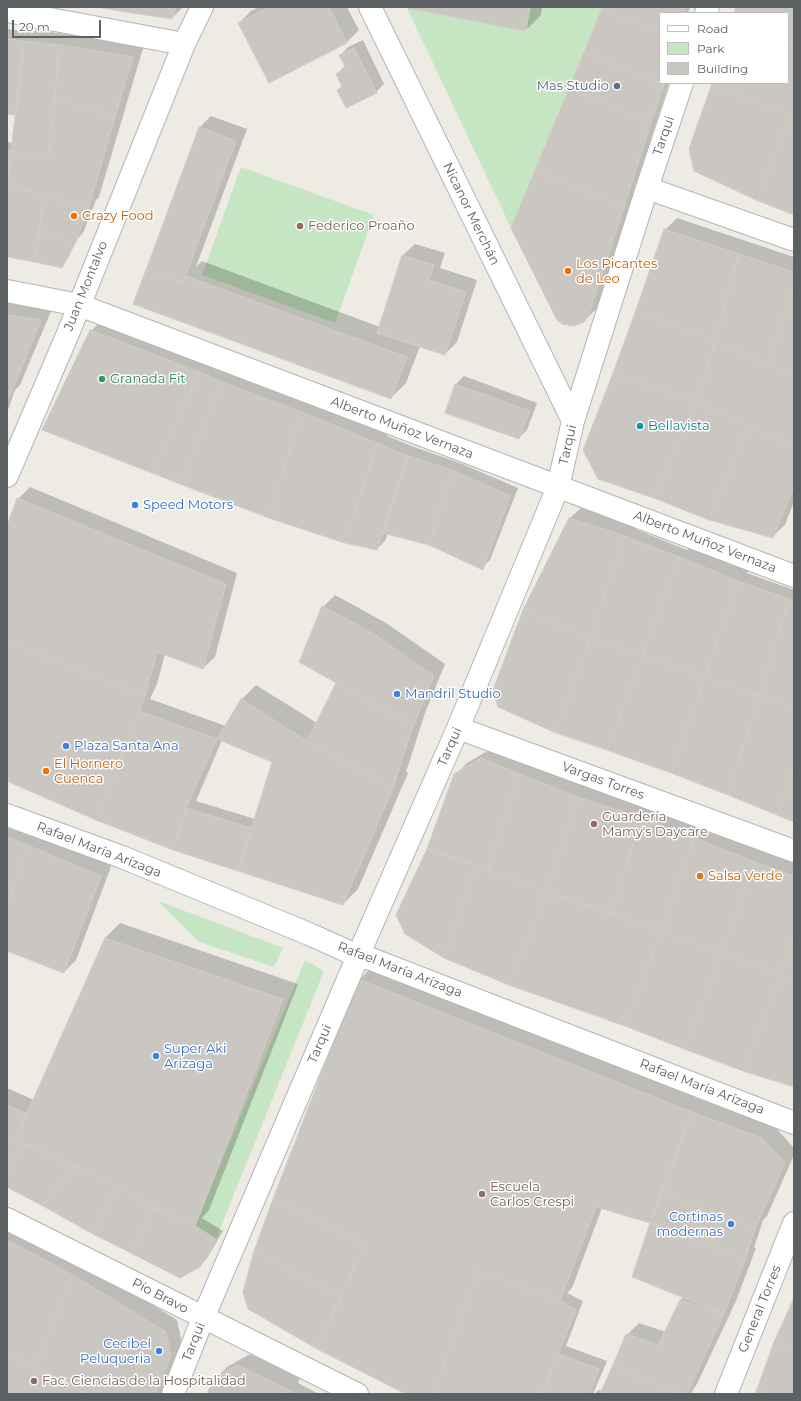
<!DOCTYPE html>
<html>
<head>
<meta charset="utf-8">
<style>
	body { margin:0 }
	#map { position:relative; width:801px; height:1401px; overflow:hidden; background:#eeebe4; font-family:Montserrat,sans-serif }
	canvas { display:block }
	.frame { position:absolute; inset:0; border:8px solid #5c6164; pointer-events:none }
	.legend { position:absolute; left:659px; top:12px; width:130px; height:72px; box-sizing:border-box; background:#fff; border:1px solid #bec0c1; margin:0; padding:5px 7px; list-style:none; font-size:12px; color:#5c6164 }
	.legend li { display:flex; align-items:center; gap:8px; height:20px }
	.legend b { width:20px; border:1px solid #bec0c1 }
	.scale { position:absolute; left:12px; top:20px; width:89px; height:18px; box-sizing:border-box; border:2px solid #5c6164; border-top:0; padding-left:5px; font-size:12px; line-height:14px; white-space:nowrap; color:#5c6164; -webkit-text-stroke:3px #fff; paint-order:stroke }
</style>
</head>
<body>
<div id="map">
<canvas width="801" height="1401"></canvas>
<div class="frame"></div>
<ul class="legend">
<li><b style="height:5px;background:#fff"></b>Road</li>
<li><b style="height:11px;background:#c6e5c2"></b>Park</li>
<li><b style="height:11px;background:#cac6c1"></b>Building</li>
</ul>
<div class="scale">20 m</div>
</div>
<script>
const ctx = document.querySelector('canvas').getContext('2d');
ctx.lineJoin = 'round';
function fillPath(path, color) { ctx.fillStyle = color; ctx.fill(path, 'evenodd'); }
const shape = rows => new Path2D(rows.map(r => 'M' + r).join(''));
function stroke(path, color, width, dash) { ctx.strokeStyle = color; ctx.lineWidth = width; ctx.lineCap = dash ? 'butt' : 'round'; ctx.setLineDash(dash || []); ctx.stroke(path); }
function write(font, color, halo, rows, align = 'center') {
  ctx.font = font + ' Montserrat,sans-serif'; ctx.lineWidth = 3; ctx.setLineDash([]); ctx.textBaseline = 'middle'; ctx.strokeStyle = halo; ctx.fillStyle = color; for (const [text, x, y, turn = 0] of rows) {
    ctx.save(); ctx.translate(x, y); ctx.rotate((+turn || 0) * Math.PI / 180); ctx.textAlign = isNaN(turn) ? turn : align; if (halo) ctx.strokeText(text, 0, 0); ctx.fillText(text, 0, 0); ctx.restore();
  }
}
fillPath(shape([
	[530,7,602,7,511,228,407,8,526,31],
	[241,167,374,215,335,323,202,275],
	[158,901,283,948,274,967,199,942],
	[305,960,324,971,216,1239,195,1226]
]), '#c6e5c2');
fillPath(shape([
	[104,7,183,7,172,18],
	[259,7,347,7,359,30,347,42,270,81,239,23,251,11],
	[407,7,542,7,541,15,526,30],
	[603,7,690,7,688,13,660,13,660,83,669,83,633,194,635,195,600,301,596,309,584,321],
	[7,29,33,33,36,30,144,45,99,197,96,200,83,233,78,238,66,262,62,266,7,256,7,142,13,143,16,114,7,113],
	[363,40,384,84,376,92,338,90,343,85,337,74,345,66,340,56,348,47],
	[211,116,247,129,196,267,202,261,380,327,403,255,415,244,445,253,440,268,477,280,457,342,445,354,420,346,406,383,391,398,135,303,199,128],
	[677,218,794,257,794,501,785,525,773,536,614,373,665,230],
	[7,302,52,309,20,385,15,390,7,413],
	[99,323,310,405,313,401,388,432,387,436,417,448,460,463,518,488,490,560,482,568,430,544,388,533,385,541,377,549,91,331],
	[464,376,537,403,527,430,519,438,446,412,456,384],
	[30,487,237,573,215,657,203,668,165,654,157,684,150,699,226,726,241,700,256,685,317,723,338,682,301,661,323,607,335,595,386,623,445,664,425,713,406,772,408,773,358,889,343,904,238,870,7,780,7,529,18,499],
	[222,740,273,761,255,819,196,801],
	[582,507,637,525,635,529,687,550,691,546,749,569,747,573,794,590,794,820,570,518],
	[494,747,794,861,794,1086,428,849,455,775,467,763],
	[554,893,666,933,665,934,554,895],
	[7,825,112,864,76,960,64,972,7,950],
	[120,923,298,984,209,1210,202,1218,223,1231,207,1258,199,1267,7,1186,7,1088,34,1100,105,938],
	[371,968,704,1101,774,1126,794,1148,794,1155,767,1216,763,1220,754,1248,756,1248,736,1301,697,1384,694,1388,691,1394,594,1394,599,1390,602,1391,627,1335,639,1323,666,1332,680,1300,684,1297,651,1222,602,1208,572,1288,567,1293,583,1301,566,1346,607,1361,593,1394,408,1394,317,1348,359,980],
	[7,1217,86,1264,177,1320,182,1343,162,1394,7,1394],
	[250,1354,300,1378,298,1383,319,1394,208,1394,215,1379,227,1367]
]), '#0003');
const building = shape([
	[97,7,120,7,119,11,97,7],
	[120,7,176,7,172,19,119,11,120,7],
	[263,7,329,7,347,43,269,83,238,23,265,9,263,7],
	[406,7,530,7,526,31,407,8,406,7],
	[602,7,685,7,683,13,660,13,660,31,601,10,602,7],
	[736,7,794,7,794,44,788,42,788,13,734,13,736,7],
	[601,10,660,31,660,83,584,52,601,10],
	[7,39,24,41,16,115,7,114,7,39],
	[24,41,59,45,55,99,48,158,11,151,24,41],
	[788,42,794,44,794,116,711,86,712,83,788,83,788,42],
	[59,45,133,57,115,117,55,99,59,45],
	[354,48,377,93,346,108,337,90,342,87,336,74,346,69,339,55,354,48],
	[584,52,664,84,651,123,569,88,584,52],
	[711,86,791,115,756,200,694,171,689,149,711,86],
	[569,88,651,123,624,207,535,170,569,88],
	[55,99,115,117,88,210,44,194,7,187,11,151,48,158,55,99],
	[791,115,794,116,794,215,756,200,791,115],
	[199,127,236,141,183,283,146,270,199,127],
	[7,151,11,151,7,182,7,151],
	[535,170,624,207,589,314,584,322,574,326,562,324,557,320,511,228,535,170],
	[7,187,44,194,35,262,7,257,7,187],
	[44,194,88,210,75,243,39,234,44,194],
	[664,229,739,254,715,341,636,310,664,229],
	[39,234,75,243,62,268,35,262,39,234],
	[739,254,794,272,794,288,768,365,715,341,739,254],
	[402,255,434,265,429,280,466,292,445,355,377,333,402,255],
	[146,270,183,283,186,276,407,357,391,399,133,304,146,270],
	[794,288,794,377,768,365,794,288],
	[636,310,715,341,697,402,613,373,636,310],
	[7,315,41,320,9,398,7,397,7,315],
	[90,330,200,372,152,473,42,430,90,330],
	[715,341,794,377,794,447,697,402,715,341],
	[200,372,222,382,180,484,152,473,200,372],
	[613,373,697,402,654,498,598,479,583,450,613,373],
	[222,382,301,412,269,518,180,484,222,382],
	[455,384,530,411,519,439,445,413,455,384],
	[697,402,748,426,709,520,654,498,697,402],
	[301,412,377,443,345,543,269,518,301,412],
	[748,426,794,447,794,486,773,538,709,520,748,426],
	[377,443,408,456,377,550,345,543,377,443],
	[408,456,452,470,429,545,383,533,408,456],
	[452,470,510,496,483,570,429,545,452,470],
	[17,498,226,584,203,669,157,652,145,696,7,642,7,526,17,498],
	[569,518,625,536,590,638,523,610,569,518],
	[625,536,679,557,643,655,590,638,625,536],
	[679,557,738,581,705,677,643,655,679,557],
	[738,581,789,599,759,696,705,677,738,581],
	[789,599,794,601,794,708,759,696,789,599],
	[322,606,374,634,434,676,413,726,299,662,322,606],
	[523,610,590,638,556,733,498,707,493,690,523,610],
	[590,638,643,655,607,750,556,733,590,638],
	[7,642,145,696,96,820,7,781,7,642],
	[643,655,705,677,671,773,607,750,643,655],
	[705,677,759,696,728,795,671,773,705,677],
	[336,683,413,726,393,788,307,741,336,683],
	[759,696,794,708,794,767,777,815,728,795,759,696],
	[241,699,307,741,393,788,343,905,238,871,272,762,217,739,241,699],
	[139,711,217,739,186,808,173,850,96,820,139,711],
	[481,758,520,774,488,870,427,849,454,774,481,758],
	[794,767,794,822,777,815,794,767],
	[520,774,578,797,547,892,488,870,520,774],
	[578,797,642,818,611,914,547,892,578,797],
	[186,808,251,828,238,871,173,850,186,808],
	[642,818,694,838,661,932,611,914,642,818],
	[7,837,27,845,7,906,7,837],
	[694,838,755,862,722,953,661,932,694,838],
	[27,845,101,876,64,973,7,951,7,906,27,845],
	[427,849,475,865,444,958,405,934,396,915,427,849],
	[755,862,794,876,794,935,781,975,722,953,755,862],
	[475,865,547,892,509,985,444,958,475,865],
	[547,892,661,932,625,1026,509,985,547,892],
	[661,932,722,953,684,1049,625,1026,661,932],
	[794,935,794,981,781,975,794,935],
	[105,938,283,999,195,1226,154,1208,118,1186,75,1166,15,1140,105,938],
	[722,953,781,975,743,1071,684,1049,722,953],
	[781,975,794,981,794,1087,743,1071,781,975],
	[358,979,692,1112,650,1223,596,1207,560,1301,478,1271,433,1394,406,1394,317,1349,365,1244,273,1199,358,979],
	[7,1105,26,1113,15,1140,23,1144,7,1174,7,1105],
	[692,1112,762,1138,785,1163,755,1229,662,1193,692,1112],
	[23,1144,75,1166,43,1206,7,1187,7,1174,23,1144],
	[75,1166,118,1186,93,1234,43,1206,75,1166],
	[118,1186,154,1208,131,1253,93,1234,118,1186],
	[662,1193,755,1229,745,1260,650,1223,662,1193],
	[273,1199,365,1244,340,1297,254,1251,273,1199],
	[154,1208,195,1226,216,1239,200,1267,180,1278,131,1253,154,1208],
	[650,1223,745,1260,724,1314,632,1277,650,1223],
	[7,1240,73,1275,35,1367,7,1354,7,1240],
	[254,1251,340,1297,317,1349,248,1309,243,1292,254,1251],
	[478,1271,560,1301,576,1310,542,1394,433,1394,478,1271],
	[73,1275,166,1332,171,1356,155,1394,87,1394,35,1367,73,1275],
	[794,1298,794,1351,774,1342,794,1298],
	[680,1300,724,1314,687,1394,679,1394,613,1365,626,1334,658,1345,680,1300],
	[774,1342,794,1351,794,1394,768,1394,757,1389,774,1342],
	[7,1354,35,1367,87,1394,7,1394,7,1354],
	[558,1354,599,1369,589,1394,542,1394,558,1354],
	[237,1365,289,1390,287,1394,207,1394,214,1378,237,1365],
	[613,1365,679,1394,600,1394,613,1365],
	[757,1389,768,1394,755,1394,757,1389],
	[289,1390,296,1394,287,1394,289,1390]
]);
fillPath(building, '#cac6c1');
stroke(building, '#d2ccc3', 1);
const street = shape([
	[370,7,573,421],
	[7,11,184,44],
	[706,13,708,7],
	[647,188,794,240],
	[7,291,79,305,794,576],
	[7,476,69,331,184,44,202,7],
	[458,728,794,851],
	[7,815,122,857,309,934,358,956,371,959,794,1123],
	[7,1219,357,1394],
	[173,1394,203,1318,358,956,458,728,558,487,573,421,647,188,682,83],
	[726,1394,794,1223]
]);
stroke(street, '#b2b5b9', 24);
stroke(street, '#fff', 22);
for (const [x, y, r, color] of [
	[617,86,4,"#5c6f8a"],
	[74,216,4,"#e8710a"],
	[300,226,4,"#8d6e63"],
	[568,271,4,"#e8710a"],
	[102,379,4,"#2e9e5b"],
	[640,426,4,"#0f9aa8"],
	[135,505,4,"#3f7fe0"],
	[397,694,4,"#3f7fe0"],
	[66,746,4,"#3f7fe0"],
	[46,771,4,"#e8710a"],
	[594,824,4,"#8d6e63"],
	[700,876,4,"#e8710a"],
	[156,1056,4,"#3f7fe0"],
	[482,1194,4,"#8d6e63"],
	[731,1224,4,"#3f7fe0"],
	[159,1351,4,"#3f7fe0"],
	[34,1381,4,"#8d6e63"]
]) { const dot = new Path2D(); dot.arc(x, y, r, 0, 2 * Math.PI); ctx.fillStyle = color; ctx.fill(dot); stroke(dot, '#fff', 1.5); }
write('13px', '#4e5e75', '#fff', [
	["Mas Studio",609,86]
], 'right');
write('13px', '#5c6164', '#fff', [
	["Tarqui",664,136,-71],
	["Nicanor Merchán",471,214,64],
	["Juan Montalvo",86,286,-68],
	["Alberto Muñoz Vernaza",402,428,21],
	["Tarqui",568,445,-77],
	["Alberto Muñoz Vernaza",705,542,21],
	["Tarqui",450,747,-66],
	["Vargas Torres",603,781,20],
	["Rafael María Arízaga",99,850,21],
	["Rafael María Arízaga",400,970,21],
	["Tarqui",320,1044,-67],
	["Rafael María Arízaga",702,1087,21],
	["Pío Bravo",160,1296,27],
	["General Torres",760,1309,-68],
	["Tarqui",194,1342,-68]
]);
write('13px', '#c56008', '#fff', [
	["Crazy Food",82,216],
	["Los Picantes",576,264],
	["de Leo",576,279],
	["El Hornero",54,764],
	["Cuenca",54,779],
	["Salsa Verde",708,876]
], 'left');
write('13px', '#785e54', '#fff', [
	["Federico Proaño",308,226],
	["Guardería",602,817],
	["Mamy's Daycare",602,832],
	["Escuela",490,1187],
	["Carlos Crespi",490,1202],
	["Fac. Ciencias de la Hospitalidad",42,1381]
], 'left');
write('13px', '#27864d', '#fff', [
	["Granada Fit",110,379]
], 'left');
write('13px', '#0d838f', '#fff', [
	["Bellavista",648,426]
], 'left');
write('13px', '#366cbe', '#fff', [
	["Speed Motors",143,505],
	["Mandril Studio",405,694],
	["Plaza Santa Ana",74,746],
	["Super Aki",164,1049],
	["Arizaga",164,1064],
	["Cortinas",723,1217,"right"],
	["modernas",723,1232,"right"],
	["Cecibel",151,1344,"right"],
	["Peluqueria",151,1359,"right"]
], 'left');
</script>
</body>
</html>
